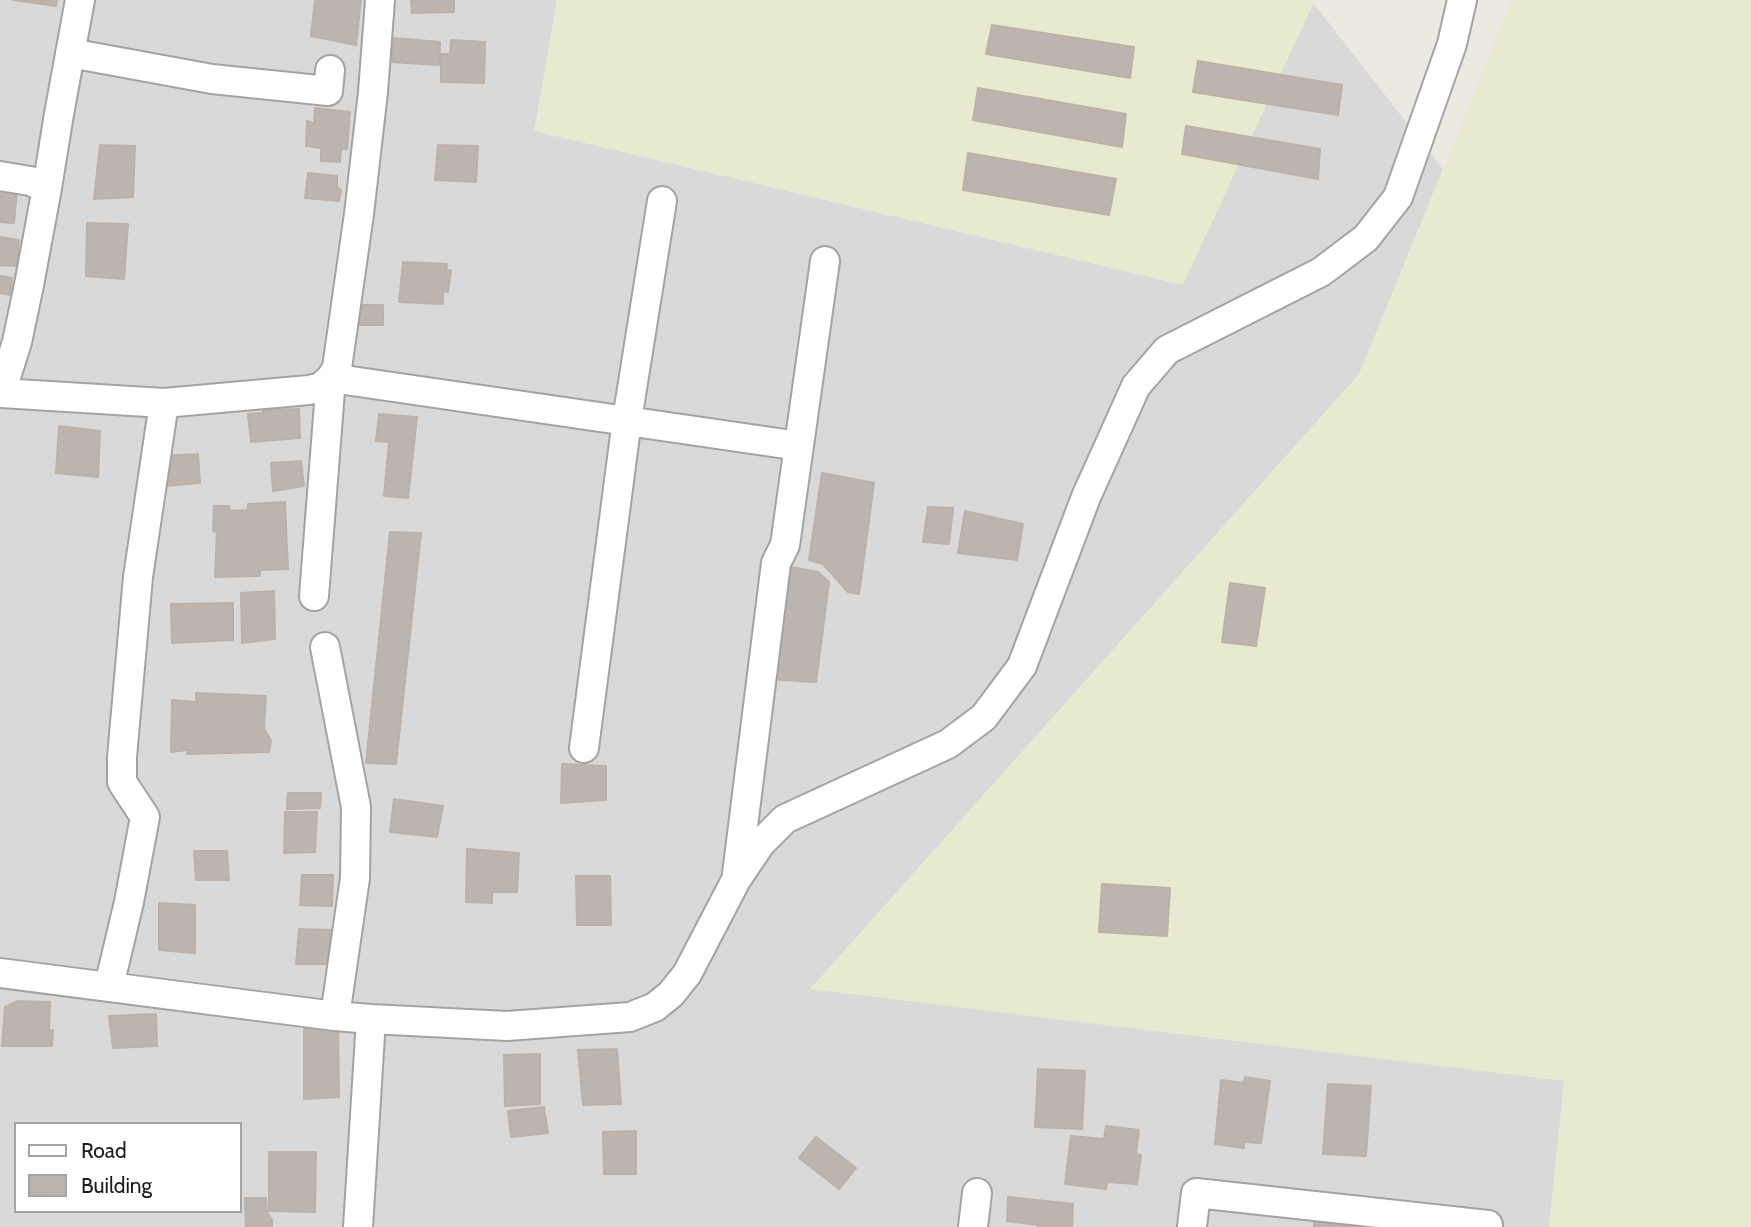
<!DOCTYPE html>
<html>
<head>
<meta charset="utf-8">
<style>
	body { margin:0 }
	#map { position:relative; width:1751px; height:1227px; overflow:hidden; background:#ece9e2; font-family:Cabin,sans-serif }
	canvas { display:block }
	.legend { position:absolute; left:14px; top:1122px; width:228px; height:91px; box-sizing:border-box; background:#fff; border:2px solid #a4a4a4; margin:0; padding:9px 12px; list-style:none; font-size:21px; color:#1c1c1c }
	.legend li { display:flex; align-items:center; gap:14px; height:35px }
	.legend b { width:35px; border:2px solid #a4a4a4 }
</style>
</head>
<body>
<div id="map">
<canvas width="1751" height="1227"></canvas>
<ul class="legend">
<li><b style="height:9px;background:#fff"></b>Road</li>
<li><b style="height:19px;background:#bcb5af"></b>Building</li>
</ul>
</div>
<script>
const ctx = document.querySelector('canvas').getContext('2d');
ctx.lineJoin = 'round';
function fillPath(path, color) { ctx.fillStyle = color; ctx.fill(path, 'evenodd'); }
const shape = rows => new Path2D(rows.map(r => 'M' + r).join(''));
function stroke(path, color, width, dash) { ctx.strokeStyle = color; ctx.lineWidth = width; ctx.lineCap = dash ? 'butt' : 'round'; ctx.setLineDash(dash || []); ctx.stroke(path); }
fillPath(shape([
	[0,0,1311,0,1751,565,1751,1227,0,1227],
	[16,1124,240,1124,240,1211,16,1211]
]), '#dad9d9');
fillPath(shape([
	[557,0,1315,0,1183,285,534,131],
	[1512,0,1751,0,1751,1227,1549,1227,1564,1081,810,989,1359,374]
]), '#e7eace');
const building = shape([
	[13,0,57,0,56,6,13,0],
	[315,0,361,0,356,45,311,36,315,0],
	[411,0,454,0,454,12,412,13,411,0],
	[992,25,1134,47,1130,78,986,54,992,25],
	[394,38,440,42,439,65,392,62,394,38],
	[451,40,485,42,484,83,441,82,441,54,450,54,451,40],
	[1198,61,1342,85,1338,115,1193,92,1198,61],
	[978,88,1126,114,1122,147,973,120,978,88],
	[315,108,350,112,347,149,341,149,340,162,321,161,321,148,306,146,307,121,314,123,315,108],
	[1186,126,1320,149,1318,179,1182,154,1186,126],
	[100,145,135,146,133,197,94,199,100,145],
	[438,145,478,146,476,182,435,180,438,145],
	[968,153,1116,179,1109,215,963,190,968,153],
	[308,173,337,176,337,187,341,190,339,201,305,198,308,173],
	[0,179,17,190,14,223,0,222,0,179],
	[87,223,128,224,124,279,86,276,87,223],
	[0,237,19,240,17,266,0,265,0,237],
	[403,262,447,264,446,269,451,271,448,292,443,291,443,304,399,302,403,262],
	[0,276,12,278,11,295,0,293,0,276],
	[349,305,383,305,383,325,348,325,349,305],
	[299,409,300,438,251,442,248,414,263,413,263,410,299,409],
	[379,414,417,417,408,498,384,496,389,442,376,441,379,414],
	[59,426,100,431,98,477,56,473,59,426],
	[198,454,200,483,165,486,163,456,198,454],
	[301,461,304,486,273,491,271,463,301,461],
	[822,473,874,483,859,594,848,592,823,564,809,560,822,473],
	[285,502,288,569,260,570,260,576,215,577,217,532,213,531,214,506,229,506,230,511,248,510,248,504,285,502],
	[928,507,953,508,949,544,923,542,928,507],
	[965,511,1023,524,1017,560,958,553,965,511],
	[390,532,421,533,396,764,366,763,390,532],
	[784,566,818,572,829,582,816,682,768,679,784,566],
	[1230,583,1265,588,1256,646,1222,642,1230,583],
	[274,591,275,639,242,643,241,593,274,591],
	[233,603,233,640,172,643,171,604,233,603],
	[196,693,266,696,264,728,271,741,269,752,187,754,188,750,171,752,172,700,196,702,196,693],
	[562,764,606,766,606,800,561,803,562,764],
	[288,793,321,793,320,808,287,809,288,793],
	[394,799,443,806,437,837,390,832,394,799],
	[285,812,317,812,315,852,284,853,285,812],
	[467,849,519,853,517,892,492,892,492,903,466,902,467,849],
	[194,851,227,851,229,880,196,880,194,851],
	[302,875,333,875,332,906,300,905,302,875],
	[576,876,610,876,611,925,577,925,576,876],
	[1102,884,1170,888,1167,936,1099,932,1102,884],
	[159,903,195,905,195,953,159,950,159,903],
	[299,929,331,930,327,964,296,964,299,929],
	[18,1001,50,1002,49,1031,53,1030,52,1046,2,1046,5,1007,18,1001],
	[156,1014,157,1046,113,1048,109,1016,156,1014],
	[338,1027,339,1097,304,1099,304,1029,338,1027],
	[617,1049,621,1104,583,1105,578,1050,617,1049],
	[540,1054,540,1104,505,1106,504,1055,540,1054],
	[1038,1069,1085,1071,1082,1129,1035,1127,1038,1069],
	[1245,1077,1270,1081,1261,1143,1244,1142,1244,1148,1215,1144,1221,1080,1244,1083,1245,1077],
	[1328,1084,1371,1086,1366,1156,1323,1154,1328,1084],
	[544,1107,548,1133,511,1137,508,1111,544,1107],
	[1106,1126,1139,1130,1136,1154,1141,1155,1137,1184,1107,1182,1106,1189,1065,1184,1071,1136,1104,1139,1106,1126],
	[636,1131,636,1174,604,1174,603,1132,636,1131],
	[816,1137,856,1168,839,1189,799,1158,816,1137],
	[269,1152,316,1152,315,1212,269,1211,269,1152],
	[1008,1197,1073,1204,1072,1227,1038,1227,1038,1225,1007,1221,1008,1197],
	[245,1198,266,1198,267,1212,272,1220,272,1227,246,1227,245,1198],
	[1314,1218,1362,1222,1362,1227,1314,1227,1314,1218]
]);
fillPath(building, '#bcb5af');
stroke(building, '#bdb0a6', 2);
const minor = shape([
	[80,0,59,114,47,188,29,285,17,342,1,393,164,403,309,390,321,387,331,378,337,368,359,214,373,92,380,0],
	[70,53,212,79,328,91,330,70],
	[0,176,30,181,47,188],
	[314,596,331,378,799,446],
	[325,647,356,807,355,878,335,1016],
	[584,748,627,420,662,201],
	[737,874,776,563,785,545,825,261],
	[0,973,335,1016,371,1019,507,1026,630,1017,655,1007,671,994,687,974,736,880,761,843,785,819,948,744,984,717,1022,666,1086,497,1136,386,1167,350,1321,272,1366,238,1398,197,1452,44,1462,0],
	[109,986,129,902,145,817,122,782,122,757,138,577,164,403],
	[358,1227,371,1019],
	[973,1227,977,1193],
	[1192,1227,1196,1193,1488,1225]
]);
stroke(minor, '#a3a3a3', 32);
stroke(minor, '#fff', 28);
</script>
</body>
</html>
